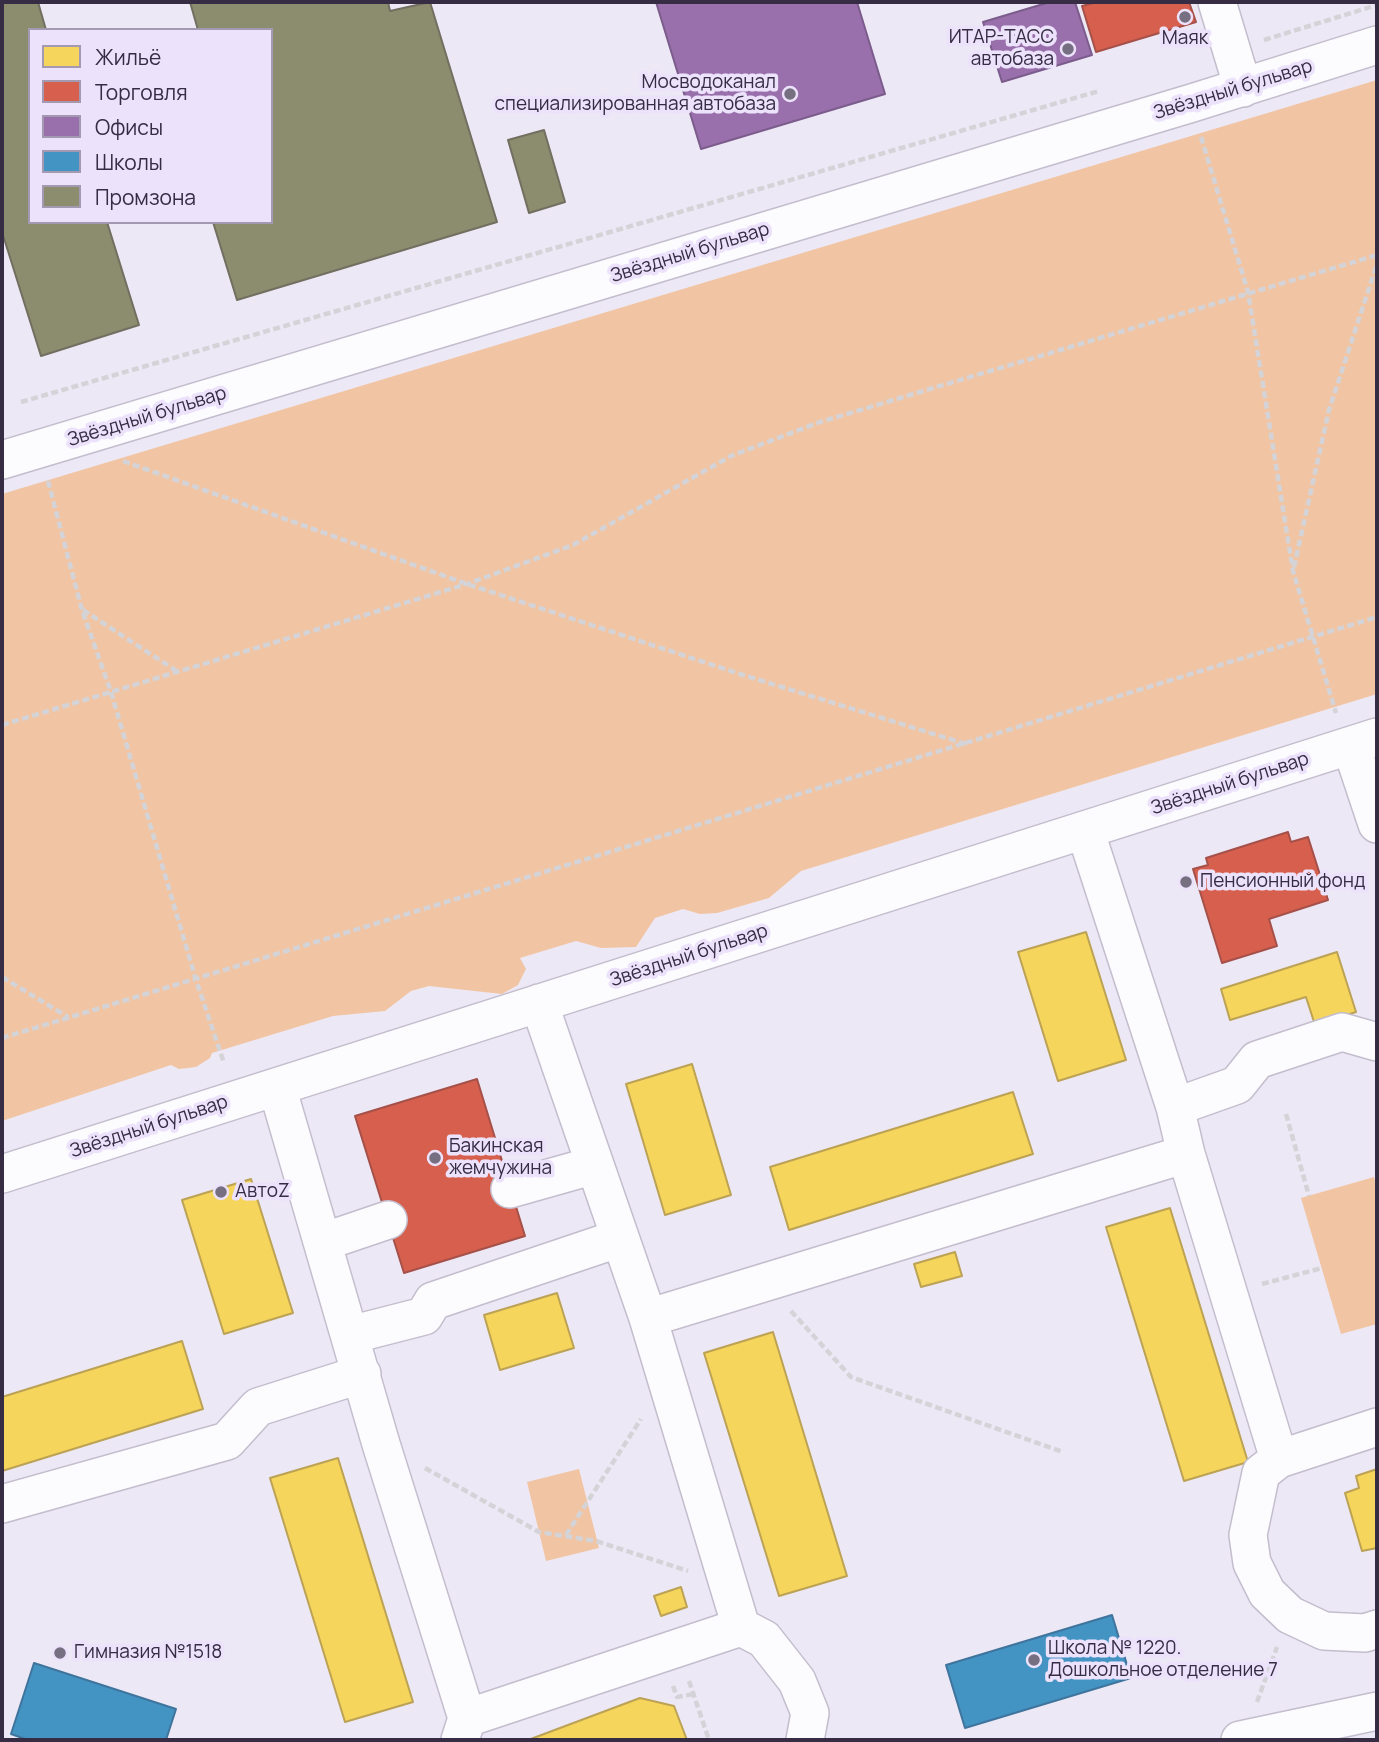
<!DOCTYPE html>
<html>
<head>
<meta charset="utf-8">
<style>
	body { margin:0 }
	#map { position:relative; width:1379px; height:1742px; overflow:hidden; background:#ede8f5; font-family:Manrope,sans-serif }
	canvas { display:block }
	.frame { position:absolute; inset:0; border:4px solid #362c43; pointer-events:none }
	.legend { position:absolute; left:28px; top:28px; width:245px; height:196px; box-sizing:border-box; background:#ece2fb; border:2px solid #a399b1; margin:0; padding:9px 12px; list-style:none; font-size:21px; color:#362c43 }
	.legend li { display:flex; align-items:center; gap:14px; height:35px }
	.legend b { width:35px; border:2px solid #a399b1 }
</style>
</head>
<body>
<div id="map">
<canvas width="1379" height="1742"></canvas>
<div class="frame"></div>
<ul class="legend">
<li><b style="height:19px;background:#f6d55c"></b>Жильё</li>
<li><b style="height:19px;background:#d6604d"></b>Торговля</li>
<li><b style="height:19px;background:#9970ab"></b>Офисы</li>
<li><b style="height:19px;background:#4393c3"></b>Школы</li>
<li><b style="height:19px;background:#8c8c6e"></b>Промзона</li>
</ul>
</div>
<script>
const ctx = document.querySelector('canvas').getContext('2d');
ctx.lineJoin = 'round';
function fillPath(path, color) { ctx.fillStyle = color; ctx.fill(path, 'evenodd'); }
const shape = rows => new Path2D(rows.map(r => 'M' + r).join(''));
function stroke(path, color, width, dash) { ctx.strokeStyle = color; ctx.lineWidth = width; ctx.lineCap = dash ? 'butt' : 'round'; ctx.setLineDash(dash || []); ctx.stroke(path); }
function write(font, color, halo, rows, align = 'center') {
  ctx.font = font + ' Manrope,sans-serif'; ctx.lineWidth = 7; ctx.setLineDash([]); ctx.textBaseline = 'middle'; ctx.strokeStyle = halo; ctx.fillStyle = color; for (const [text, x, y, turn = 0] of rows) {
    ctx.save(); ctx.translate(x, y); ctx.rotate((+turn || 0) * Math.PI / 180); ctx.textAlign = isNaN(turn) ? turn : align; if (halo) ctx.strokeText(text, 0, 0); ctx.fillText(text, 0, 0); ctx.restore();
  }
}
fillPath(shape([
	[1377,80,1377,694,801,871,769,898,717,913,700,914,683,909,655,918,636,947,601,948,576,941,520,958,526,969,518,985,502,994,429,986,411,991,385,1011,333,1016,212,1053,210,1058,196,1067,179,1069,171,1065,2,1121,2,494],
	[1374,1177,1377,1189,1377,1324,1341,1334,1301,1198],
	[579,1469,599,1548,546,1561,527,1482]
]), '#f1c5a3');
const homes = shape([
	[1086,932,1126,1060,1058,1081,1018,952,1086,932],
	[1337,952,1356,1012,1315,1025,1306,997,1230,1020,1221,989,1337,952],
	[692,1064,731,1195,665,1215,626,1084,692,1064],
	[1013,1092,1033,1154,789,1230,770,1167,1013,1092],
	[251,1179,293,1313,224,1334,182,1200,251,1179],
	[1170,1208,1248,1462,1184,1481,1106,1227,1170,1208],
	[955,1252,962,1276,921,1287,914,1264,955,1252],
	[557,1293,574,1348,500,1370,484,1315,557,1293],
	[773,1332,847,1576,779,1596,704,1353,773,1332],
	[182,1341,203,1409,2,1471,2,1397,182,1341],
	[338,1458,413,1702,345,1722,270,1478,338,1458],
	[1377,1469,1377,1548,1362,1551,1345,1493,1359,1488,1356,1476,1377,1469],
	[681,1587,687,1607,661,1616,654,1596,681,1587],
	[640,1698,674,1706,687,1740,528,1740,640,1698]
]);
fillPath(homes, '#f6d55c');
stroke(homes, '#bca254', 2);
const shops = shape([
	[1097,2,1189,2,1196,22,1096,52,1082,6,1097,2],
	[1288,832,1291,842,1308,837,1328,900,1269,919,1277,946,1222,963,1193,869,1208,865,1206,858,1288,832],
	[477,1079,525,1236,404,1273,355,1116,477,1079]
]);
fillPath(shops, '#d6604d');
stroke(shops, '#a6504a', 2);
const offices = shape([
	[656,2,857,2,885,94,701,149,656,2],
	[1050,2,1075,2,1092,55,1002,82,983,22,1050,2]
]);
fillPath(offices, '#9970ab');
stroke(offices, '#7b5c8c', 2);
const schools = shape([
	[1112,1615,1131,1678,965,1728,946,1665,1112,1615],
	[34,1663,176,1709,166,1740,28,1740,11,1734,34,1663]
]);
fillPath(schools, '#4393c3');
stroke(schools, '#3f749d', 2);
const industry = shape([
	[2,2,38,2,46,30,30,30,30,222,107,222,139,325,41,356,2,232,2,2],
	[190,2,388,2,390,11,430,2,497,222,237,300,213,222,271,222,271,30,198,30,190,2],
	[544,130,565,202,529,213,508,140,544,130]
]);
fillPath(industry, '#8c8c6e');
stroke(industry, '#726f61', 2);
const minor = shape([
	[1217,2,1243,88],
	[2,460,1192,103,1377,45],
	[1351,746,1377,824],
	[1085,830,1175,1107,1186,1154,1279,1459],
	[539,1003,648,1318],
	[277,1087,381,1444,467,1718,460,1740],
	[1175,1107,1237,1085,1257,1060,1342,1032,1377,1042],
	[2,1174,1377,737],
	[510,1189,595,1165],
	[323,1242,388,1220],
	[350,1335,424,1316,433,1301,620,1238],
	[1377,1427,1279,1459,1261,1473,1248,1535,1252,1563,1267,1593,1290,1615,1324,1631,1365,1633,1377,1629],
	[2,1504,227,1441,258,1407,362,1374],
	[467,1718,741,1627],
	[805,1740,810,1713,797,1681,764,1639,741,1627,648,1318,1186,1154],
	[1240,1740,1377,1711]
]);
stroke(minor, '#c3bdcd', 40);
stroke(shape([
	[1264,40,1377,5],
	[1201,137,1248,292,1293,571,1336,713],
	[21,402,1099,91],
	[123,461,467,584,743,675,966,744],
	[48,481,82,610,111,692,196,980,224,1063],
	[1294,567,1329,410,1377,264],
	[83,610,178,672],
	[2,725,467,584,573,545,731,456,820,422,1377,255],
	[2,977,68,1017],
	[2,1038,1377,617],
	[1286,1114,1309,1196],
	[1262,1284,1322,1268],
	[791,1311,851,1377,1063,1452],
	[425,1468,539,1532,596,1541,688,1571],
	[566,1535,641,1419],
	[689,1681,709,1740],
	[673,1686,677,1697,694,1694],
	[1257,1702,1277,1647]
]), '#d4d3d7', 4.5, [7, 3.5]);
stroke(minor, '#fcfcfe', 37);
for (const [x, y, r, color] of [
	[1185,17,7,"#766e81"],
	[1068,49,7,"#766e81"],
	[790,94,7,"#766e81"],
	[1186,882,7,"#766e81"],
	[435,1158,7,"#766e81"],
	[221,1192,7,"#766e81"],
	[60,1653,7,"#766e81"],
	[1034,1660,7,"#766e81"]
]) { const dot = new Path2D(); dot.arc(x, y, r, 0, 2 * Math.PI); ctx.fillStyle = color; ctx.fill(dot); stroke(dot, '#ece2fb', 2.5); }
write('19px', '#362c43', '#ece2fb', [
	["ИТАР-ТАСС",1054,38,"right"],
	["автобаза",1054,60,"right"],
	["Маяк",1185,39,"center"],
	["Мосводоканал",776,83,"right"],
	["специализированная автобаза",776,105,"right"],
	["Пенсионный фонд",1200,882],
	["Бакинская",449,1147],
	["жемчужина",449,1169],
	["АвтоZ",235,1192],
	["Школа № 1220.",1048,1649],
	["Дошкольное отделение 7",1048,1671],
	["Гимназия №1518",74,1653]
], 'left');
write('19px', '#362c43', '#ece2fb', [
	["Звёздный бульвар",1233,90,-17],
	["Звёздный бульвар",690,253,-17],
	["Звёздный бульвар",147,417,-17],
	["Звёздный бульвар",1230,784,-18],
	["Звёздный бульвар",689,956,-18],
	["Звёздный бульвар",149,1127,-18]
]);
</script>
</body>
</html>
